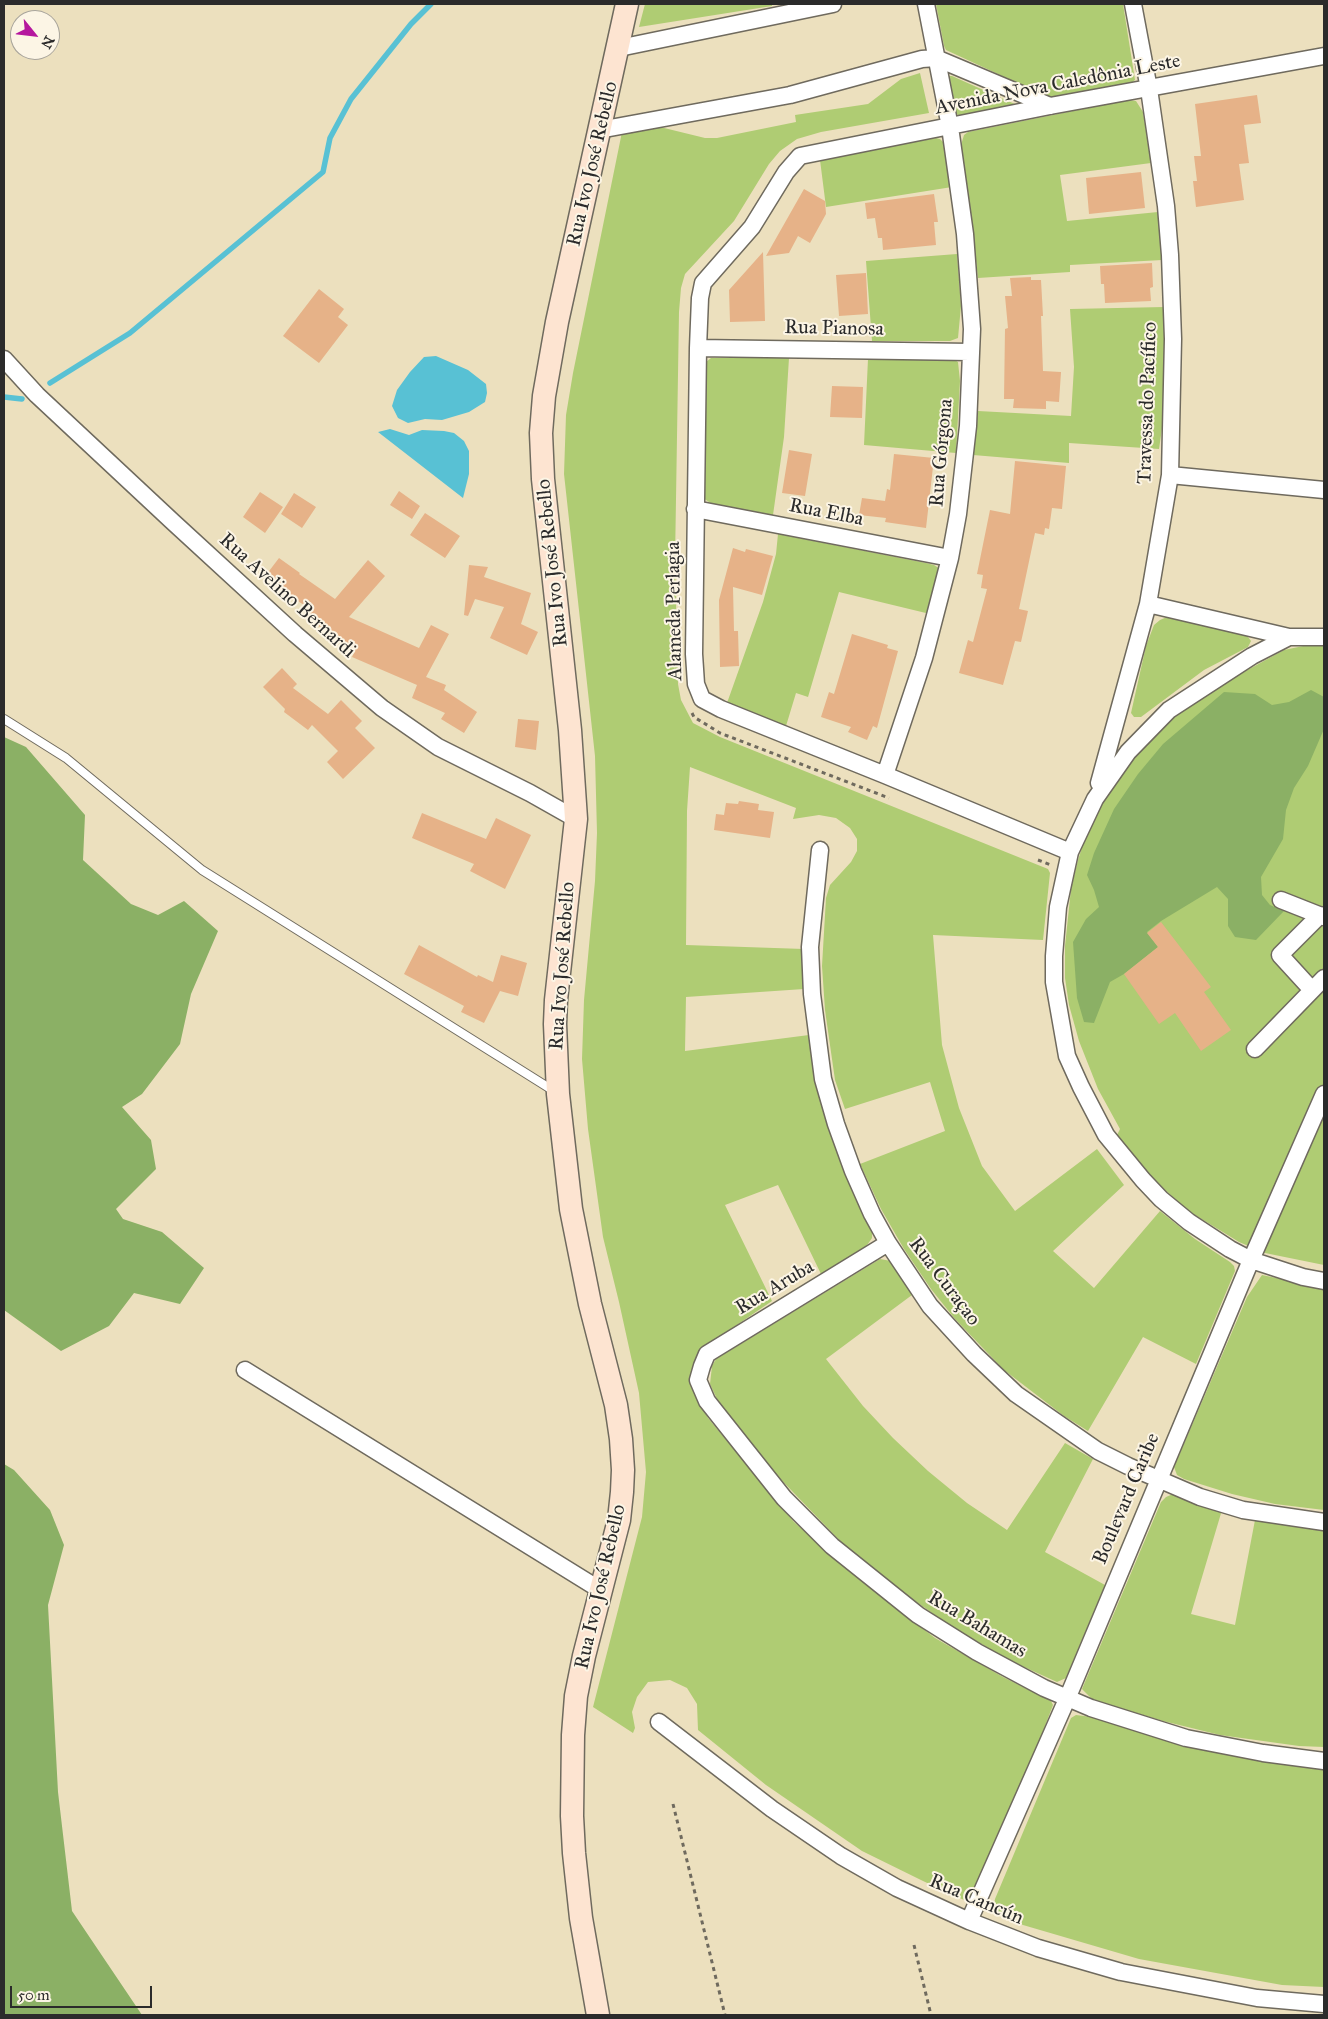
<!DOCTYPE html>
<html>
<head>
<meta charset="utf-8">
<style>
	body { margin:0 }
	#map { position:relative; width:1328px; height:2019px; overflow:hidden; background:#ece0be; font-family:"IM FELL Great Primer",serif }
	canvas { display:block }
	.frame { position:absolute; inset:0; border:5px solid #2b2b2b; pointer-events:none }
	.north { position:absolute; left:10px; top:10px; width:50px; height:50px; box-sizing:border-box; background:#fcf5e5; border:1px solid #a8a49b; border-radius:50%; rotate:119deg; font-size:14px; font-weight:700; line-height:20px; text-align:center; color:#2b2b2b }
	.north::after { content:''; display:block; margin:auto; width:18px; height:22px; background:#b5179e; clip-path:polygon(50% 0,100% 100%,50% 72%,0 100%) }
	.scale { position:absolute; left:10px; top:1986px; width:142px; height:22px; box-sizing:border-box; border:2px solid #2b2b2b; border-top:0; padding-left:6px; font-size:15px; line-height:18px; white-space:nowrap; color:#2b2b2b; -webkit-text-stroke:4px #fcf5e5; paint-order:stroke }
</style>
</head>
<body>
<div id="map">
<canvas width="1328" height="2019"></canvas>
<div class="frame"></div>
<div class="north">N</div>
<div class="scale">50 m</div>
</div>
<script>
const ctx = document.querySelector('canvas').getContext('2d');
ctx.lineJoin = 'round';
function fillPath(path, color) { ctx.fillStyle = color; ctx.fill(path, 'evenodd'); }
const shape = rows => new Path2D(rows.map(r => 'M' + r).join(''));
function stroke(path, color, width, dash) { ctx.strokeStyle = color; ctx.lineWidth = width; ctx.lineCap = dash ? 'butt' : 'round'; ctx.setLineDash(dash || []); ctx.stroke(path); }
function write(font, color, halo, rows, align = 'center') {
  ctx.font = font + ' "IM FELL Great Primer",serif'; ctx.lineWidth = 4; ctx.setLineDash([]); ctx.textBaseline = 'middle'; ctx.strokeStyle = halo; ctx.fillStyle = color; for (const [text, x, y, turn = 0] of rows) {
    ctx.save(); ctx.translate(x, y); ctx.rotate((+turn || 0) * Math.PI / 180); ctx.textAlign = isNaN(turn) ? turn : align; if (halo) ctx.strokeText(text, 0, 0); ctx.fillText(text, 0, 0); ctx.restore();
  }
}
fillPath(shape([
	[645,4,772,4,772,6,639,27],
	[936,4,1123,4,1135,80,1128,86,1050,98,946,50,944,46],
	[920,73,929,113,821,132,797,139,780,151,769,164,734,221,685,274,681,288,679,312,675,561,678,684,681,700,693,723,720,737,1048,869,1050,873,1043,940,933,935,942,1045,959,1108,982,1166,1015,1211,1097,1149,1124,1185,1053,1251,1094,1288,1160,1211,1195,1239,1230,1262,1234,1266,1235,1271,1196,1364,1143,1337,1088,1431,1064,1416,1004,1370,955,1319,931,1289,904,1249,881,1209,860,1164,945,1131,930,1082,845,1109,835,1080,825,1010,822,966,826,898,830,885,851,862,857,851,857,839,850,828,836,818,819,815,793,819,796,808,690,767,687,811,686,945,804,949,804,989,686,997,685,1051,809,1035,832,1138,866,1220,872,1230,872,1238,865,1248,821,1274,778,1185,725,1205,772,1301,706,1346,694,1362,691,1375,692,1387,708,1418,794,1522,865,1584,935,1638,1003,1677,1051,1701,1053,1705,1031,1763,970,1901,964,1900,923,1881,862,1851,766,1785,698,1730,697,1704,687,1688,670,1680,648,1682,637,1697,632,1712,635,1728,633,1733,593,1707,642,1517,646,1472,639,1393,619,1302,603,1237,588,1129,582,1059,584,1000,595,881,597,833,595,756,564,474,566,415,573,373,622,132,656,126,705,138,717,138,796,122,795,115,868,104,901,79],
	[949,76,952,76,1017,105,960,116,955,113,948,80],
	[1128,100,1136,101,1143,112,1151,163,1060,175,1067,221,1158,212,1162,260,1070,265,1070,272,978,278,968,190,961,145,964,135,968,132],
	[936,138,940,139,944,143,952,187,826,207,820,160],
	[957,254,961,306,958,338,950,341,872,341,866,261],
	[1164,307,1165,408,1159,449,1069,443,1069,463,973,455,978,411,1071,416,1074,367,1070,309],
	[711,358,789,358,784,437,773,515,712,504,703,498,705,366,706,362],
	[868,359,953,359,958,362,960,381,956,453,864,445],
	[778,534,926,563,934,565,940,569,930,614,839,592,808,697,796,693,786,726,727,703,763,602,776,554],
	[1167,617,1241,632,1248,637,1251,641,1248,647,1204,670,1141,717,1134,717,1131,713,1146,646,1154,625,1160,620],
	[1324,644,1324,1265,1265,1253,1239,1242,1187,1210,1139,1166,1117,1135,1120,1129,1098,1089,1079,1041,1069,1005,1065,978,1065,946,1071,889,1078,860,1087,832,1101,805,1117,779,1136,754,1156,732,1180,712,1231,679,1284,650,1308,645],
	[880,1259,891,1261,912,1295,826,1359,863,1406,893,1438,928,1471,967,1503,1007,1530,1065,1443,1093,1459,1045,1552,1105,1585,1066,1678,1057,1682,1011,1661,952,1627,891,1584,843,1544,767,1465,717,1399,710,1384,712,1366,716,1359],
	[1262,1275,1324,1288,1324,1510,1275,1504,1232,1494,1184,1479,1177,1475,1174,1467,1247,1297],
	[1173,1494,1222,1510,1191,1614,1235,1625,1255,1520,1324,1528,1324,1747,1299,1746,1220,1735,1163,1721,1093,1700,1082,1689,1161,1502,1166,1497],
	[1076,1715,1092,1717,1324,1765,1324,1987,1282,1985,1139,1959,1023,1925,1002,1917,997,1912,994,1905,995,1899,1071,1718]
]), '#afcc73');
fillPath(shape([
	[1311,690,1324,697,1324,729,1308,766,1294,788,1286,810,1283,839,1261,877,1262,895,1270,905,1284,911,1256,940,1235,937,1228,926,1228,899,1217,887,1161,921,1147,932,1158,947,1124,974,1110,982,1094,1023,1084,1022,1077,998,1073,942,1086,919,1099,907,1094,890,1087,875,1094,853,1114,809,1138,774,1163,744,1224,692,1255,694,1272,705,1289,702],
	[4,737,26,747,85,815,83,860,131,904,158,915,184,901,218,931,191,994,180,1044,142,1094,122,1107,151,1140,156,1169,116,1209,123,1219,162,1232,204,1268,180,1304,134,1293,109,1326,61,1351,4,1310],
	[4,1464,14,1470,50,1510,64,1545,48,1605,58,1792,72,1911,142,2015,4,2015]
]), '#8bb065');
fillPath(shape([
	[436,356,468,370,486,384,487,393,485,402,469,412,442,420,425,419,408,423,398,418,392,406,397,390,410,372,424,357],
	[390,429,409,435,422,430,444,431,454,433,464,441,469,451,469,474,463,498,378,432]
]), '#58c1d4');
stroke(shape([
	[50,383,130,333,323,172,330,138,351,99,411,24,431,4],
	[4,397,22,399]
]), '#58c1d4', 5.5);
fillPath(shape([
	[1257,95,1261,123,1244,125,1249,163,1239,164,1244,200,1196,207,1193,181,1197,181,1194,156,1201,156,1195,104],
	[1141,172,1145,208,1089,214,1086,178],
	[804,189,825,201,826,214,810,243,798,236,789,253,766,256],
	[934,194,938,222,934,222,936,245,883,250,882,238,878,238,875,218,867,219,865,203],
	[763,252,765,321,730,322,729,290],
	[1152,263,1153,287,1150,288,1151,301,1105,303,1104,284,1101,284,1100,266],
	[866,273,868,314,839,316,836,275],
	[1031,277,1031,280,1041,280,1043,316,1041,316,1043,371,1061,372,1059,402,1046,401,1046,409,1013,408,1014,399,1004,399,1005,329,1008,328,1005,296,1012,296,1010,278],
	[319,289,344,309,338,317,348,325,319,363,283,336],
	[832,386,863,387,862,418,830,417],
	[789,450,812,454,805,496,782,493],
	[894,454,934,458,926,528,885,522,886,518,859,515,862,498,885,501,887,489,890,490],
	[1015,461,1066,466,1062,509,1052,508,1049,529,1045,528,1044,535,1035,533,1019,609,1028,611,1021,642,1015,641,1003,685,959,673,968,640,973,642,987,589,981,588,983,575,977,574,990,510,1010,514],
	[399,491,420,506,412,519,390,505],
	[260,492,283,507,265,533,243,517],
	[294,493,316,507,302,528,281,514],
	[425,513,460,536,445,558,410,535],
	[733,548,745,552,746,549,773,556,762,595,733,587,734,631,738,631,739,666,720,667,719,600],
	[279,558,300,573,299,574,335,599,368,560,385,576,349,617,419,648,431,625,449,634,426,677,446,685,444,690,477,712,464,733,441,719,445,713,412,698,417,685,352,657,355,651,307,618,312,610,263,579],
	[469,565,488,567,484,577,531,593,521,624,538,632,527,655,490,638,504,607,475,599,468,616,464,615],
	[852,634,888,645,887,648,898,651,877,728,873,726,867,740,848,732,851,727,821,717,829,692,834,694],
	[282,668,297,684,293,688,328,714,341,700,362,721,355,728,375,748,343,779,327,762,338,751,312,725,308,730,284,712,285,709,263,687],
	[518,719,539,721,536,750,515,747],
	[739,801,759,804,758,810,774,812,770,838,714,830,716,814,724,815,726,803,738,804],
	[422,813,486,839,496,818,531,835,505,889,470,871,474,864,412,838],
	[1161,922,1211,987,1204,992,1231,1030,1201,1051,1175,1013,1159,1024,1124,974,1158,947,1147,933],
	[419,945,477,977,478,975,493,982,501,955,527,963,518,996,500,991,484,1023,461,1012,464,1006,404,974]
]), '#e6b288');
const lane = shape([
	[4,719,66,758,202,870,554,1091]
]);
const street = shape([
	[619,48,833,4],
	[599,130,790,95,922,59,936,58,1050,106],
	[698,348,970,352],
	[4,359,37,395,173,522,295,634,382,708,438,747,530,793,576,819],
	[1170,475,1324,490],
	[695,509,950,558],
	[1148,604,1289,637],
	[1324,637,1289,637,1252,656,1169,710,1128,752,1095,799,1070,852,1058,907,1054,956,1054,982,1067,1056,1081,1087,1106,1135,1143,1180,1161,1199,1189,1222,1230,1249,1251,1260,1303,1277,1324,1281],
	[885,775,924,658,950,558,958,514,968,426,972,329,965,234,950,127,926,4],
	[1099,783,1148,604,1170,475,1173,339,1170,255,1166,206,1149,89,1133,4],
	[820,850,810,947,812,994,823,1079,836,1124,853,1171,872,1214,888,1243,930,1306,974,1354,1016,1394,1098,1451,1128,1466,1200,1497,1243,1510,1324,1522],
	[1070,852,885,775,721,709,702,699,696,684,694,654,698,348,700,298,703,283,752,227,786,172,800,156,1050,106,1324,56],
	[1281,900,1324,917],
	[1312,990,1280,955,1320,915],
	[1255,1049,1324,978],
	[888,1243,707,1354,702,1366,698,1380,707,1401,784,1498,832,1546,918,1615,977,1652,1044,1688,1091,1708,1186,1738,1263,1753,1324,1761],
	[245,1370,602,1591],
	[659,1722,772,1809,841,1856,897,1888,969,1921,1038,1948,1121,1972,1257,1998,1324,2004],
	[969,1921,1067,1699,1251,1260,1324,1094]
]);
const secondary = shape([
	[598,2015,581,1918,574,1853,572,1816,573,1735,576,1696,584,1656,619,1520,622,1492,623,1470,621,1439,616,1405,590,1304,571,1209,558,1094,555,1024,556,1000,576,819,570,730,543,479,541,433,544,396,557,322,627,4]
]);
stroke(lane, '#6f6a5e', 10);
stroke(street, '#6f6a5e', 19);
stroke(secondary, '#6f6a5e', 25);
stroke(shape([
	[692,713,694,717,720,733,889,798],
	[1038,860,1051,865],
	[673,1804,725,2015],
	[914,1945,931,2015]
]), '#6f6a5e', 3, [4, 4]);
stroke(lane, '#fff', 8);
stroke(street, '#fff', 16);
stroke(secondary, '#fde4d1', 22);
write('20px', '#2b2b2b', '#fcf5e5', [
	["Avenida Nova Caledônia Leste",1058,85,-11],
	["Rua Ivo José Rebello",593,164,-77],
	["Rua Pianosa",834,329,1],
	["Travessa do Pacífico",1148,403,-88],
	["Rua Górgona",942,453,-85],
	["Rua Elba",826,513,11],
	["Rua Ivo José Rebello",553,563,-96],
	["Rua Avelino Bernardi",287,596,42],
	["Alameda Perlagia",675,611,-91],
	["Rua Ivo José Rebello",563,966,-86],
	["Rua Curaçao",944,1282,53],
	["Rua Aruba",775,1288,-31],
	["Boulevard Caribe",1127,1499,-67],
	["Rua Ivo José Rebello",601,1587,-77],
	["Rua Bahamas",977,1625,31],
	["Rua Cancún",976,1900,23]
]);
</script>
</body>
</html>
